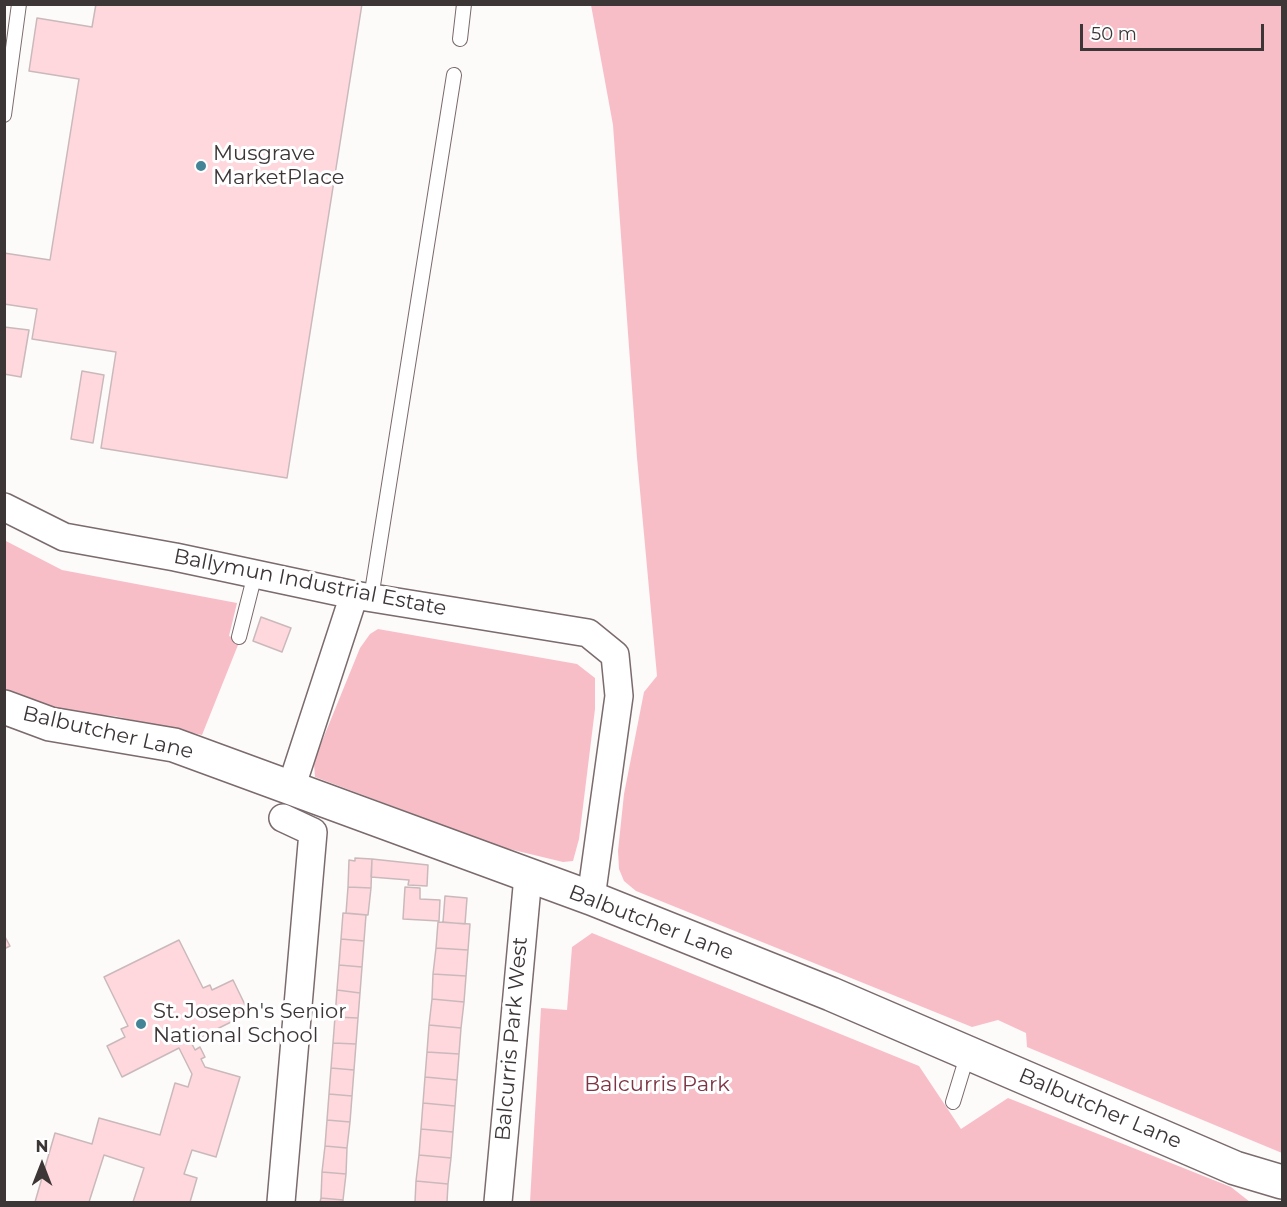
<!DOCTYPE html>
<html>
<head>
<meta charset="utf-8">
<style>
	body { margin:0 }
	#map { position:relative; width:1287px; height:1207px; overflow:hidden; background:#fdfafa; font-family:Montserrat,sans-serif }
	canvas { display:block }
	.frame { position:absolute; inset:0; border:6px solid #3c3637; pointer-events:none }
	.north { position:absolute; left:12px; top:1135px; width:60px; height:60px; -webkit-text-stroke:4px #fff; paint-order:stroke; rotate:0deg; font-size:16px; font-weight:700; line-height:24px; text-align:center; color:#3c3637 }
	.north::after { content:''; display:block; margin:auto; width:21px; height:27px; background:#3c3637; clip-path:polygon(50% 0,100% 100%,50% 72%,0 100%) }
	.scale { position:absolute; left:1080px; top:24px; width:184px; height:27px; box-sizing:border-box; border:3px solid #3c3637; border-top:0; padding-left:8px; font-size:18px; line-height:21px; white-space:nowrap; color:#3c3637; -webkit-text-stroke:4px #fff; paint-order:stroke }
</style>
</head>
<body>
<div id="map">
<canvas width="1287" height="1207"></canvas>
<div class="frame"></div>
<div class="north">N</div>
<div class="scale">50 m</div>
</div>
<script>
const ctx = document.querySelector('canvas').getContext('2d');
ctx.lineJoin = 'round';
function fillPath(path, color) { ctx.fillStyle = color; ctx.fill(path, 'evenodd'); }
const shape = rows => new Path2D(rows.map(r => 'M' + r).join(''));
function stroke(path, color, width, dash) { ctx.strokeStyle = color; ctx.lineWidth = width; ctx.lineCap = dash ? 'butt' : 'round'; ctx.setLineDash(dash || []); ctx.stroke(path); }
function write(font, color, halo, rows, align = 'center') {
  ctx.font = font + ' Montserrat,sans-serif'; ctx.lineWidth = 6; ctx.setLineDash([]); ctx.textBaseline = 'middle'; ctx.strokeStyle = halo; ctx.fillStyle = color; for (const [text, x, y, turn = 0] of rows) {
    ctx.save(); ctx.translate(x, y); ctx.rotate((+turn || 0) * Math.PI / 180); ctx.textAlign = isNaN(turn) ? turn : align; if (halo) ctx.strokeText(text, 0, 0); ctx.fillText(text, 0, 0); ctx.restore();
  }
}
fillPath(shape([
	[591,5,1282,5,1282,1153,1027,1047,1026,1033,998,1020,972,1027,636,891,624,881,619,869,618,851,624,794,644,692,657,676,637,458,613,125],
	[4,540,62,570,237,603,229,636,240,640,202,735,114,716,69,713,5,689],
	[378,629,577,664,595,678,595,709,579,839,573,861,563,862,501,847,315,777,314,764,318,751,360,648,370,634],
	[592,933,919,1066,961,1129,1008,1098,1231,1187,1250,1202,530,1202,541,1008,567,1010,572,947]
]), '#f8bec7');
const building = shape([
	[96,4,362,4,287,478,101,448,116,352,32,339,37,309,4,304,4,253,50,260,79,79,29,71,37,18,92,27,96,4],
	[4,327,29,330,21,377,4,374,4,327],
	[82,371,104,375,93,443,71,439,82,371],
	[261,617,291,628,282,652,253,641,261,617],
	[355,858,372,859,371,888,348,887,349,860,355,861,355,858],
	[372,859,428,865,427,886,408,885,409,880,371,877,372,859],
	[348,887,371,888,368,915,346,913,348,887],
	[405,887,420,888,420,899,440,900,439,921,403,919,405,887],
	[445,896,467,898,465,924,443,922,445,896],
	[343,913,366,915,364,941,341,939,343,913],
	[438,922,470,924,468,950,436,948,438,922],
	[4,935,10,946,4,949,4,935],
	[341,939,364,941,362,967,339,965,341,939],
	[179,940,203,988,210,985,212,990,233,980,249,1013,191,1042,195,1050,200,1047,205,1057,201,1059,205,1067,240,1077,216,1157,192,1150,184,1174,197,1178,190,1202,133,1202,144,1168,104,1155,89,1202,35,1202,55,1133,92,1144,99,1118,160,1135,175,1083,188,1087,192,1074,179,1048,122,1077,107,1046,125,1037,121,1029,128,1026,104,977,179,940],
	[436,948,468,950,466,976,433,974,436,948],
	[339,965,362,967,360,993,337,990,339,965],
	[433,974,466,976,464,1002,432,999,433,974],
	[337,990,360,993,358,1018,335,1017,337,990],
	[432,999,464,1002,461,1028,429,1025,432,999],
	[335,1017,358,1018,356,1044,333,1043,335,1017],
	[429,1025,461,1028,459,1054,427,1052,429,1025],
	[333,1043,356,1044,354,1070,331,1068,333,1043],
	[427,1052,459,1054,457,1080,425,1077,427,1052],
	[331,1068,354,1070,352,1096,329,1094,331,1068],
	[425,1077,457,1080,455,1106,423,1103,425,1077],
	[329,1094,352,1096,350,1122,327,1120,329,1094],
	[423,1103,455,1106,453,1132,421,1129,423,1103],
	[327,1120,350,1122,347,1148,325,1146,327,1120],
	[421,1129,453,1132,451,1158,419,1155,421,1129],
	[325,1146,347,1148,346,1174,322,1172,325,1146],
	[419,1155,451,1158,448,1184,416,1181,419,1155],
	[322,1172,346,1174,343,1200,321,1198,322,1172],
	[416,1181,448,1184,447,1202,415,1202,416,1181],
	[321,1198,343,1200,343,1202,320,1202,321,1198]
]);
fillPath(building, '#ffd8de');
stroke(building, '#cab9bb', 1.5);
const service = shape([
	[460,39,464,4],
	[4,115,19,4],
	[371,598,454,75],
	[239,637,255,574],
	[953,1102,968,1053]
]);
const minor = shape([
	[4,507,64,537,175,557,354,595,588,633,615,655,619,696,591,898],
	[291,788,354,595],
	[281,1202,313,832,283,818],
	[498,1202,528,876]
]);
const tertiary = shape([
	[4,707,50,724,174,745,591,898,831,994,1235,1168,1282,1182]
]);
stroke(service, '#7a6b6d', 16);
stroke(minor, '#7a6b6d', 30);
stroke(tertiary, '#7a6b6d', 36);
stroke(service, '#fff', 14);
stroke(minor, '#fff', 27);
stroke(tertiary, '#fff', 33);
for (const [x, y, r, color] of [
	[201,166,6,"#438496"],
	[141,1024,6,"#438496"]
]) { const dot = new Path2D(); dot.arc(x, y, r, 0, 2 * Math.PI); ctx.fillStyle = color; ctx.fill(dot); stroke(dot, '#fff', 2); }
write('21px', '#3c3637', '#fff', [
	["Musgrave",213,154],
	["MarketPlace",213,178],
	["St. Joseph's Senior",153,1012],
	["National School",153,1036]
], 'left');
write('21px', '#3c3637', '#fff', [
	["Ballymun Industrial Estate",310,583,11],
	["Balbutcher Lane",108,733,13],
	["Balbutcher Lane",651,923,21],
	["Balcurris Park West",512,1039,-85],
	["Balbutcher Lane",1100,1109,23]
]);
write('21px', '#7d3444', '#fff', [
	["Balcurris Park",657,1085]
]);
</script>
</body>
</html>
